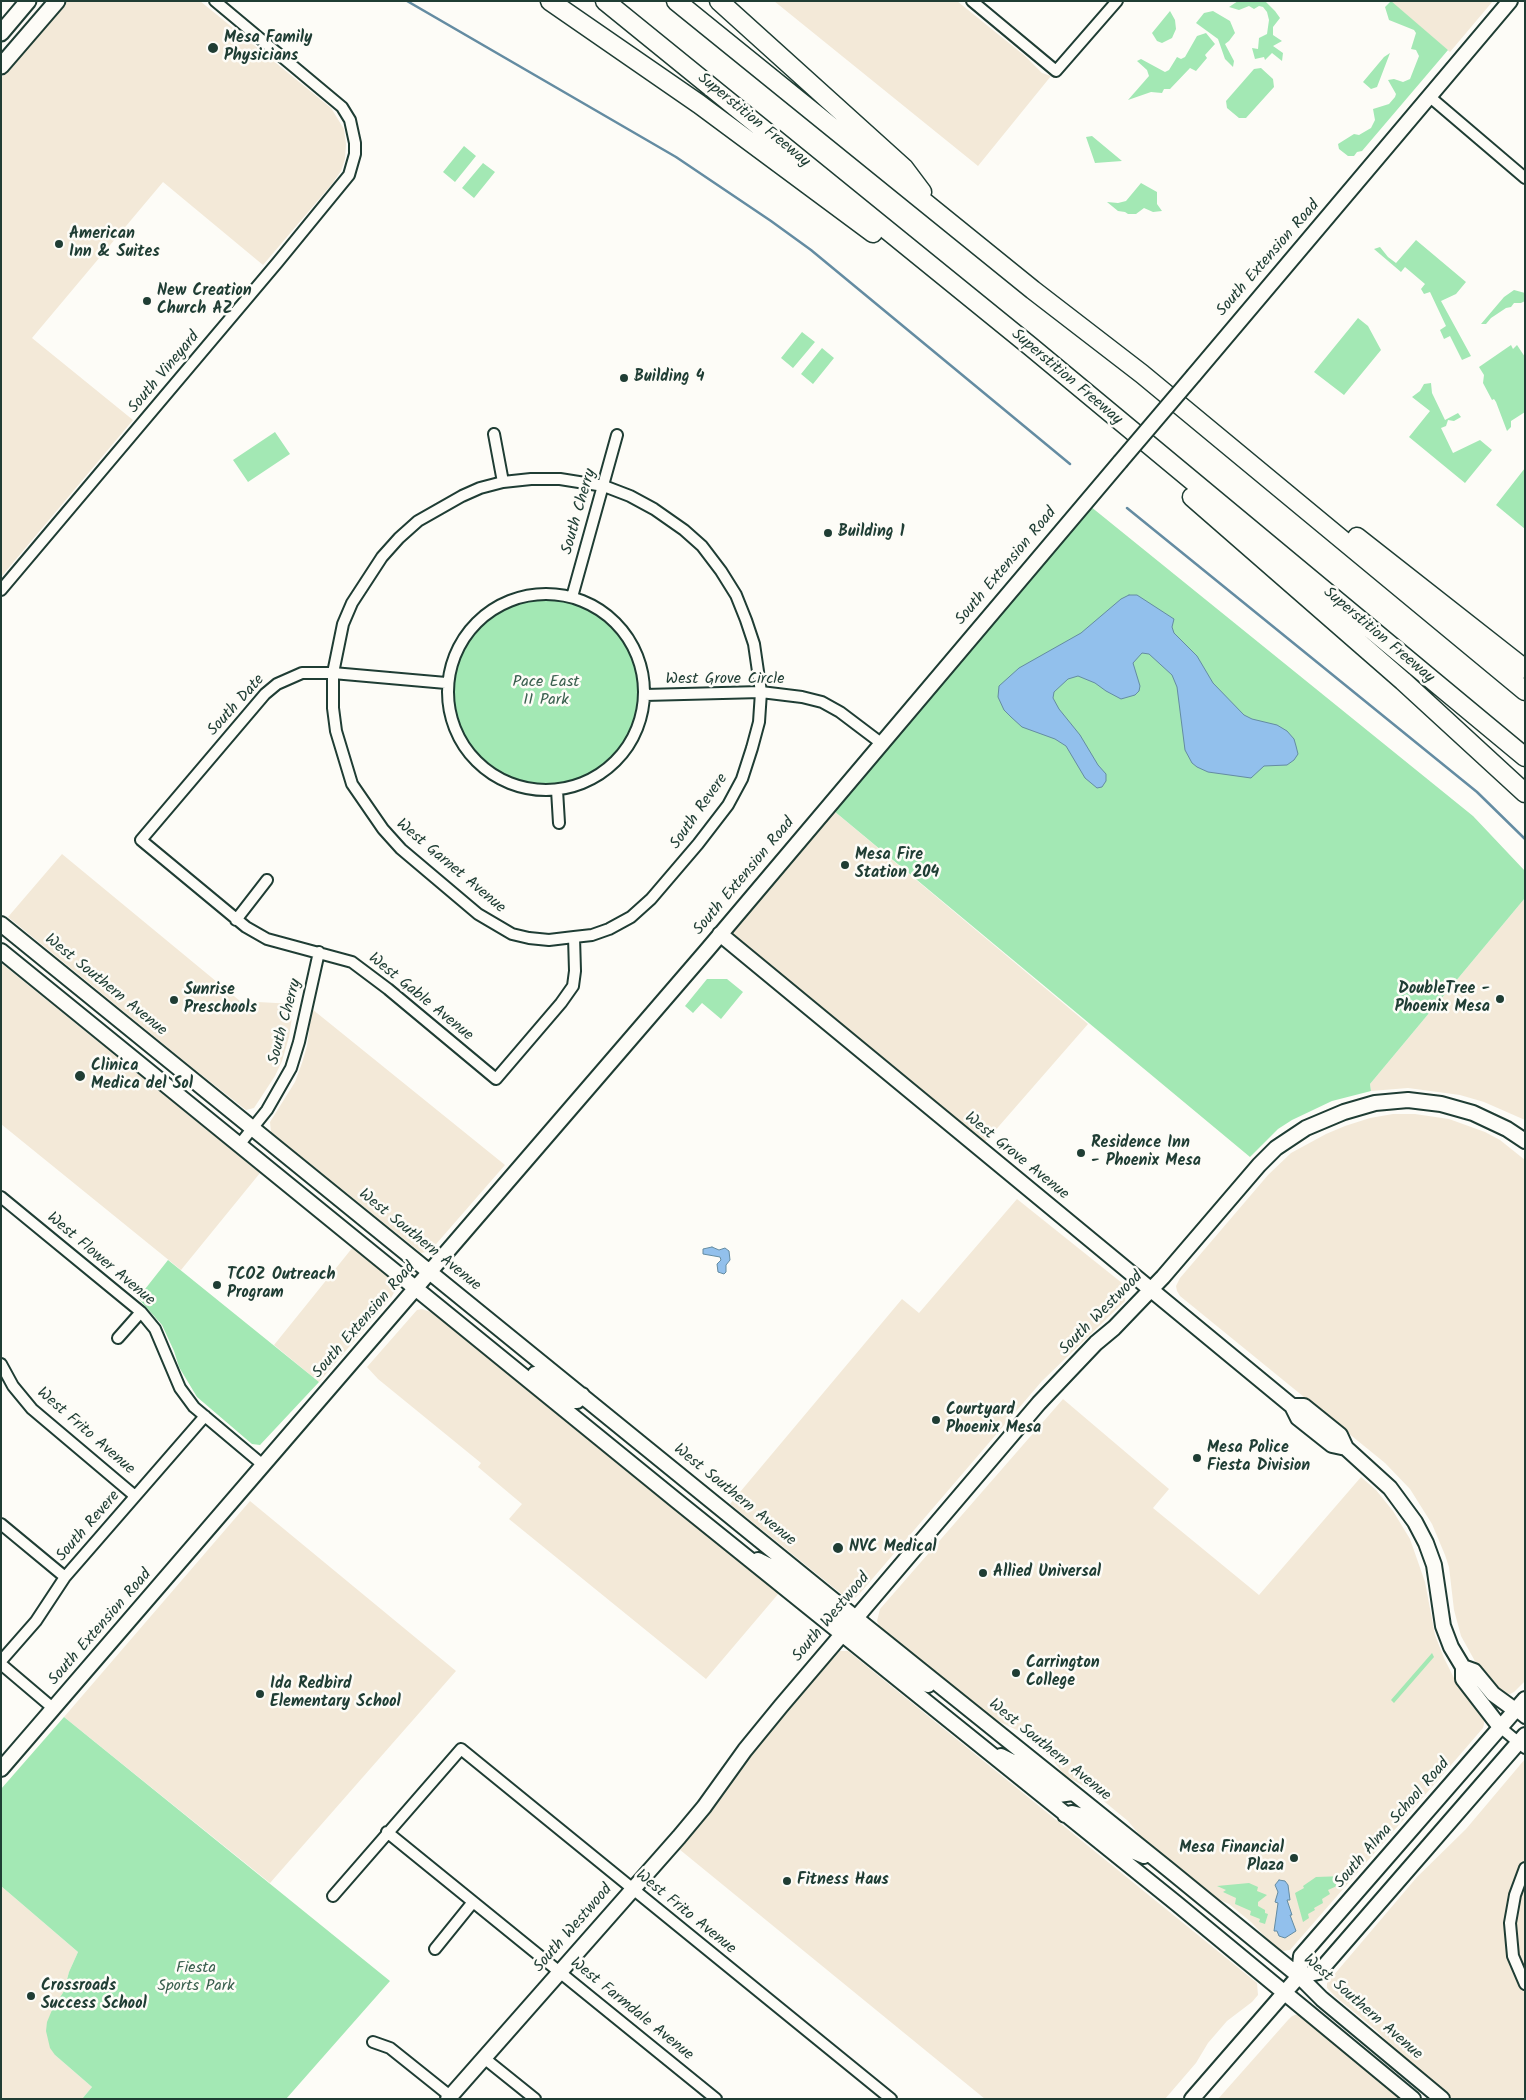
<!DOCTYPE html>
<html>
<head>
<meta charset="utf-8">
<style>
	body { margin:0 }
	#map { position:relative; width:1526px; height:2100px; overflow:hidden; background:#fdfcf7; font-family:Kalam,sans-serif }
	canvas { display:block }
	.frame { position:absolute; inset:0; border:2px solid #1f3d34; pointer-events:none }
</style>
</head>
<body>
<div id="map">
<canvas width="1526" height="2100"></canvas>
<div class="frame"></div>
</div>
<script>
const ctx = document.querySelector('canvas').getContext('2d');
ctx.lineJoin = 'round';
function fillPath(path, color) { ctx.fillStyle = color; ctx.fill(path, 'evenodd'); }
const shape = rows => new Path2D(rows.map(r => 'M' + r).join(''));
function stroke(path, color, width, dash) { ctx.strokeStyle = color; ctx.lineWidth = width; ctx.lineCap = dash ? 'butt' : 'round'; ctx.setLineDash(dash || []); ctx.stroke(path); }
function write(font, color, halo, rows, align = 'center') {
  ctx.font = font + ' Kalam,sans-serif'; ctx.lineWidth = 5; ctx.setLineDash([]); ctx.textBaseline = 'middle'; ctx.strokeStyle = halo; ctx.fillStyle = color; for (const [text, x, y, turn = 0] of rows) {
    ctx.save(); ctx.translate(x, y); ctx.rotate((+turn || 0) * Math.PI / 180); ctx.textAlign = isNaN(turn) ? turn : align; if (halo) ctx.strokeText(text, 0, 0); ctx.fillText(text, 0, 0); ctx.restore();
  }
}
fillPath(shape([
	[66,1,200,1,331,108,344,129,346,144,345,159,341,171,332,184,263,265,163,182,32,338,133,420,1,577,1,78],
	[774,1,957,1,1025,56,1042,73,1051,76,978,166],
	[1390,1,1493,1,1450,52],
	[828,806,1088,1024,979,1149,720,934],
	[62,854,240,1001,294,1004,289,1037,282,1061,275,1076,254,1108,246,1110,189,1065,8,917],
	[1525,898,1525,1120,1484,1102,1460,1095,1408,1088,1371,1091,1370,1084],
	[1,963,260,1173,181,1270,1,1124],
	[312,1009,505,1165,430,1251,421,1253,271,1132,270,1122,295,1082,302,1063,307,1046],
	[1393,1114,1415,1114,1449,1119,1485,1132,1500,1140,1525,1160,1525,1681,1514,1692,1510,1694,1505,1694,1497,1689,1476,1663,1461,1636,1454,1610,1449,1567,1445,1555,1432,1524,1410,1489,1385,1463,1180,1296,1177,1291,1176,1286,1180,1278,1268,1175,1291,1153,1326,1134,1345,1126,1370,1118],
	[1017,1199,1122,1283,1126,1290,1125,1301,1042,1381,861,1592,855,1598,844,1596,730,1504,902,1299,919,1313],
	[353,1247,389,1276,396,1285,396,1289,391,1298,319,1382,274,1345],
	[422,1309,433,1313,779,1593,706,1679,509,1519,522,1504,478,1467,481,1463,378,1379,367,1367,417,1310],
	[1063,1399,1169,1489,1153,1508,1259,1595,1361,1477,1376,1490,1393,1511,1410,1539,1425,1582,1435,1635,1444,1658,1458,1686,1484,1718,1484,1724,1483,1728,1458,1757,1290,1950,1283,1951,1275,1947,1251,1922,1229,1904,1213,1897,1143,1839,1128,1821,1089,1789,1064,1775,1053,1760,1019,1731,996,1720,880,1627,877,1621,880,1609],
	[250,1501,456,1671,270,1883,64,1717],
	[840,1651,848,1651,1257,1983,1258,1995,1252,2002,1227,2021,1208,2043,1196,2063,1165,2099,985,2099,679,1849,710,1810,764,1734],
	[1525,1759,1525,2099,1450,2099,1411,2067,1377,2031,1337,1998,1327,1988,1327,1983,1417,1877,1466,1829],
	[1,1886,78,1952,69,1972,64,1991,52,2010,55,2055,92,2087,82,2099,1,2099],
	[1301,2013,1358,2065,1391,2086,1407,2099,1218,2099,1288,2020,1292,2016]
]), '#f3e9d8');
fillPath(shape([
	[1238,1,1265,1,1275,11,1280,18,1273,27,1273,35,1282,41,1273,46,1283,53,1282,61,1272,53,1265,60,1264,57,1255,59,1252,48,1258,49,1259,38,1267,34,1269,20,1267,12,1263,7,1259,6,1254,9,1249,6,1239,10,1229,7],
	[1391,1,1448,50,1362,151,1357,152,1354,156,1348,156,1339,149,1338,144,1354,134,1359,135,1371,128,1375,120,1373,109,1389,104,1395,97,1396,94,1388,80,1394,79,1403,82,1410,79,1419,56,1416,50,1411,49,1416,33,1414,30,1389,20,1385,7],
	[1170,11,1175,20,1176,29,1172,38,1162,43,1157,41,1152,33],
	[1213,11,1230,21,1235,33,1229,41,1225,44,1234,61,1233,67,1225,59,1218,39,1196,23,1204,13],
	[1206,33,1215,44,1205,55,1207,58,1196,71,1190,68,1170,89,1164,89,1162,93,1151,92,1128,100,1149,76,1147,70,1137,61,1141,59,1165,72,1169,70,1177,57,1181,59,1185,57,1197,36],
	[1390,53,1377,87,1371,89,1363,82,1384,57],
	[1261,68,1273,79,1274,87,1246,118,1239,118,1227,108,1226,101,1254,69],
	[1092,136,1122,161,1095,163,1086,137],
	[464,146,476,156,455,182,443,172],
	[483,163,495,172,474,198,462,188],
	[1141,183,1157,192,1157,204,1162,211,1153,212,1144,208,1136,214,1128,214,1125,212,1118,211,1107,202,1118,203,1126,201],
	[1416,240,1466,282,1456,294,1441,301,1471,356,1462,360,1450,336,1444,339,1440,330,1446,326,1430,292,1424,294,1421,289,1425,284,1405,267,1401,272,1374,249,1380,247,1388,257,1396,263],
	[1514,290,1525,293,1525,301,1521,303,1514,303,1511,307,1506,308,1491,318,1486,324,1481,324,1504,297],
	[1358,318,1368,326,1381,350,1344,395,1314,372],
	[802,332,815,342,793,368,781,358],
	[1511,345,1513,349,1517,345,1525,357,1525,412,1511,421,1511,427,1507,431,1496,402,1494,399,1492,400,1483,383,1484,375,1479,367],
	[822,348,834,358,813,384,801,374],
	[1431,383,1432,393,1445,420,1458,413,1461,417,1454,421,1448,420,1446,426,1441,428,1453,453,1480,440,1492,450,1465,483,1409,437,1430,411,1412,397,1420,391,1424,384],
	[275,432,290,454,248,482,233,460],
	[1525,468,1525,529,1496,505],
	[1085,502,1473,816,1525,871,1525,898,1370,1084,1371,1091,1332,1101,1292,1120,1278,1129,1250,1157,828,806],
	'453 692a93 93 0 1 1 186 0a93 93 0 1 1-186 0Z',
	[707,979,727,979,743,992,721,1019,702,1003,693,1013,685,1006],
	[168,1260,319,1382,260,1445,252,1444,197,1397,179,1367,174,1351,162,1325,138,1298],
	[1432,1653,1434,1657,1394,1703,1391,1700],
	[64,1717,390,1981,286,2099,82,2099,92,2087,55,2055,50,2048,46,2031,47,2022,52,2010,64,1991,69,1972,78,1952,1,1886,1,1789],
	[1345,1876,1335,1883,1337,1886,1328,1890,1330,1894,1322,1899,1323,1903,1314,1908,1315,1910,1308,1914,1309,1918,1303,1922,1295,1893,1304,1888,1303,1886,1316,1877],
	[1249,1883,1258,1887,1257,1891,1267,1895,1258,1902,1258,1906,1265,1910,1265,1913,1268,1914,1265,1924,1259,1922,1260,1919,1250,1915,1251,1911,1235,1904,1236,1898,1223,1892,1226,1890,1217,1886]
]), '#a3e8b4');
const water = shape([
	[1129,595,1137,595,1174,619,1172,627,1174,633,1197,656,1213,683,1244,715,1252,719,1277,725,1287,731,1294,739,1296,746,1298,754,1294,760,1287,765,1264,766,1251,778,1208,772,1197,767,1192,763,1185,750,1177,687,1172,675,1149,654,1142,653,1133,663,1140,686,1139,691,1135,695,1121,699,1106,691,1095,683,1078,676,1068,679,1054,692,1053,698,1059,709,1080,735,1098,765,1106,774,1106,781,1102,787,1097,788,1085,778,1066,746,1055,739,1022,727,1011,717,1004,710,998,697,999,686,1019,668,1081,633,1121,599,1129,595],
	[712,1247,719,1250,725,1248,729,1251,730,1260,726,1265,726,1272,724,1274,718,1272,717,1264,721,1260,720,1257,703,1254,703,1249,712,1247],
	[1279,1880,1285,1881,1288,1885,1290,1900,1287,1900,1292,1915,1290,1915,1296,1931,1285,1938,1279,1936,1277,1931,1274,1931,1278,1903,1275,1902,1278,1892,1275,1885,1279,1880]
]);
fillPath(water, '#92c0ec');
stroke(water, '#648ca2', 1);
stroke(shape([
	[407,1,676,157,771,221,811,250,1070,464],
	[1127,508,1477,792,1525,839]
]), '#648ca2', 2.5);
const street = shape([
	[972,1,1056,71,1117,1],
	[1430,97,1525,178],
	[494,434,503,482],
	[531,479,560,479,604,486,630,496,654,509,684,530,702,546,721,571,736,595,746,620,754,644,761,692,759,722,752,748,742,779,728,805,698,844,651,899,631,917,609,929,592,935,574,937,575,971,573,986,561,1003,496,1079,388,989,352,962,267,939,246,927,141,840,265,694,277,684,302,673,333,673,343,624,352,603,382,557,399,538,418,521,462,496,480,488,503,482,531,479],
	[1,590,277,263,349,175,355,154,355,143,350,120,342,107,215,1],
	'448 692a98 98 0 1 1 196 0a98 98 0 1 1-196 0Z',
	[572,597,617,435],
	[446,683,333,673,333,708,336,731,352,784,383,829,401,849,478,914,512,934,529,938,549,940,574,937],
	[645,695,761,692,802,697,822,702,840,712,881,743],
	[557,790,559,823],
	[236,920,267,880],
	[239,1145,267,1110,291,1068,299,1042,319,952],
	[1,1197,141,1312,155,1329,180,1388,194,1407,263,1465],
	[118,1338,141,1312],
	[1,1364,13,1386,32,1409,135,1496],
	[1,1524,65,1577],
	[1,1661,36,1621,65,1577,205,1416],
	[1,1664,54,1709],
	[1515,1710,1525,1718],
	[1500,1727,1525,1748],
	[387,1832,716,2099],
	[1525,1868,1515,1895,1510,1923,1513,1956,1525,1984],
	[333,1896,461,1749,891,2099],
	[435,1949,473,1902],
	[373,2042,390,2048,450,2096],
	[484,2058,535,2099]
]);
const secondary = shape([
	[1194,375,1510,1],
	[1,924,842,1607,1168,1869,1299,1976,1322,1999,1442,2099],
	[720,934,1292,1406,1298,1418,1332,1445,1346,1448],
	[1,951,677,1501,1176,1903,1413,2099],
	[535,1374,570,1401,577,1401,582,1395],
	[1292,1406,1304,1406,1340,1435,1346,1448,1390,1488,1415,1522,1426,1543,1434,1565,1443,1626,1451,1647,1463,1667,1463,1679,1500,1727],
	[758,1560,778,1570,839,1619,855,1618],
	[841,1634,856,1632,860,1634,910,1674,928,1685],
	[1463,1667,1474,1671,1493,1694,1515,1710],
	[1001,1756,1019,1765,1058,1795,1073,1793],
	[1,1769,708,949,1120,462],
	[1065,1815,1072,1813,1083,1816,1123,1847,1144,1856],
	[1299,1976,1319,1972,1525,1735],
	[448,2099,679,1837,704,1807,745,1750,781,1706,1039,1403,1096,1343,1114,1328,1163,1277,1259,1165,1276,1148,1306,1128,1344,1112,1375,1103,1408,1100,1441,1104,1473,1113,1507,1129,1525,1141],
	[1192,2099,1299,1976,1301,1956,1525,1699]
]);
const primary = shape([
	[1,33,28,1],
	[1,66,57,1]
]);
const highway = shape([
	[550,1,699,104,873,233],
	[605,1,1030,346,1525,757],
	[676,1,1033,290,1142,374,1525,691],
	[719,1,904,168,922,192],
	[1192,497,1403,681,1525,793],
	[1357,537,1525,669]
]);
stroke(street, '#1f3d34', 14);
stroke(secondary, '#1f3d34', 18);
stroke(primary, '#1f3d34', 19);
stroke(highway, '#1f3d34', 21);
stroke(street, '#fdfcf7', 10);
stroke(secondary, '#fdfcf7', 14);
stroke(primary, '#fdfcf7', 15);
stroke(highway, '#fdfcf7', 18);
const secondaryBridge = shape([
	[1120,462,1194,375]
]);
stroke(secondaryBridge, '#1f3d34', 18, []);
stroke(secondaryBridge, '#fdfcf7', 14);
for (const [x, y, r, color] of [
	[213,48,6,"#1f3d34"],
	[59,244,5,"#1f3d34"],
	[147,301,5,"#1f3d34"],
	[624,378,5,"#1f3d34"],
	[828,533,5,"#1f3d34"],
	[845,865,5,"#1f3d34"],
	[1500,999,5,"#1f3d34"],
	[174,1000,5,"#1f3d34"],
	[80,1076,6,"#1f3d34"],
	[1081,1153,5,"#1f3d34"],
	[217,1285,5,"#1f3d34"],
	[936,1420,5,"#1f3d34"],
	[1197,1458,5,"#1f3d34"],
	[838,1548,6,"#1f3d34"],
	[983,1573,5,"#1f3d34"],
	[1016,1673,5,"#1f3d34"],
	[260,1694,5,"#1f3d34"],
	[1294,1858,5,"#1f3d34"],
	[787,1881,5,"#1f3d34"],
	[31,1996,5,"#1f3d34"]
]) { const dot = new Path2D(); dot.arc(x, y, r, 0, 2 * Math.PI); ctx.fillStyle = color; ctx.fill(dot); stroke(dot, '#fdfcf7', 2); }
write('bold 16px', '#1f3d34', '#fdfcf7', [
	["Mesa Family",224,39],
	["Physicians",224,57],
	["American",69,235],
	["Inn & Suites",69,253],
	["New Creation",157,292],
	["Church AZ",157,310],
	["Building 4",634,378],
	["Building 1",838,533],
	["Mesa Fire",855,856],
	["Station 204",855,874],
	["DoubleTree -",1490,990,"right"],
	["Phoenix Mesa",1490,1008,"right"],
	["Sunrise",184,991],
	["Preschools",184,1009],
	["Clinica",91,1067],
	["Medica del Sol",91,1085],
	["Residence Inn",1091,1144],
	["- Phoenix Mesa",1091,1162],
	["TCOZ Outreach",227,1276],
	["Program",227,1294],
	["Courtyard",946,1411],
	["Phoenix Mesa",946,1429],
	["Mesa Police",1207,1449],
	["Fiesta Division",1207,1467],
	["NVC Medical",849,1548],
	["Allied Universal",993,1573],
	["Carrington",1026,1664],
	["College",1026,1682],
	["Ida Redbird",270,1685],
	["Elementary School",270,1703],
	["Mesa Financial",1284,1849,"right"],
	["Plaza",1284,1867,"right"],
	["Fitness Haus",797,1881],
	["Crossroads",41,1987],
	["Success School",41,2005]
], 'left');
write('16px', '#1f3d34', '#fdfcf7', [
	["Superstition Freeway",753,121,39],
	["South Extension Road",1269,259,-49],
	["South Vineyard",165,373,-50],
	["Superstition Freeway",1066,378,40],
	["South Cherry",580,512,-74],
	["South Extension Road",1007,567,-50],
	["Superstition Freeway",1378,636,40],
	["West Grove Circle",725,680],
	["South Date",237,706,-48],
	["South Revere",700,812,-55],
	["West Garnet Avenue",450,867,40],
	["South Extension Road",745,877,-50],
	["West Southern Avenue",105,986,39],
	["West Gable Avenue",420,998,39],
	["South Cherry",286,1022,-75],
	["West Grove Avenue",1016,1157,39],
	["West Southern Avenue",419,1241,39],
	["West Flower Avenue",100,1260,40],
	["South Westwood",1102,1314,-45],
	["South Extension Road",365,1321,-49],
	["West Frito Avenue",85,1432,41],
	["West Southern Avenue",734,1496,39],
	["South Revere",89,1527,-49],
	["South Westwood",832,1618,-50],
	["South Extension Road",101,1628,-49],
	["West Southern Avenue",1049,1751,39],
	["South Alma School Road",1393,1824,-49],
	["West Frito Avenue",685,1913,39],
	["South Westwood",574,1929,-49],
	["West Southern Avenue",1362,2008,41],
	["West Farmdale Avenue",631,2010,39]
]);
write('16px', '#395f4e', '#fdfcf7', [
	["Pace East",546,683],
	["II Park",546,701],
	["Fiesta",196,1969],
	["Sports Park",196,1987]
]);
</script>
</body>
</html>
